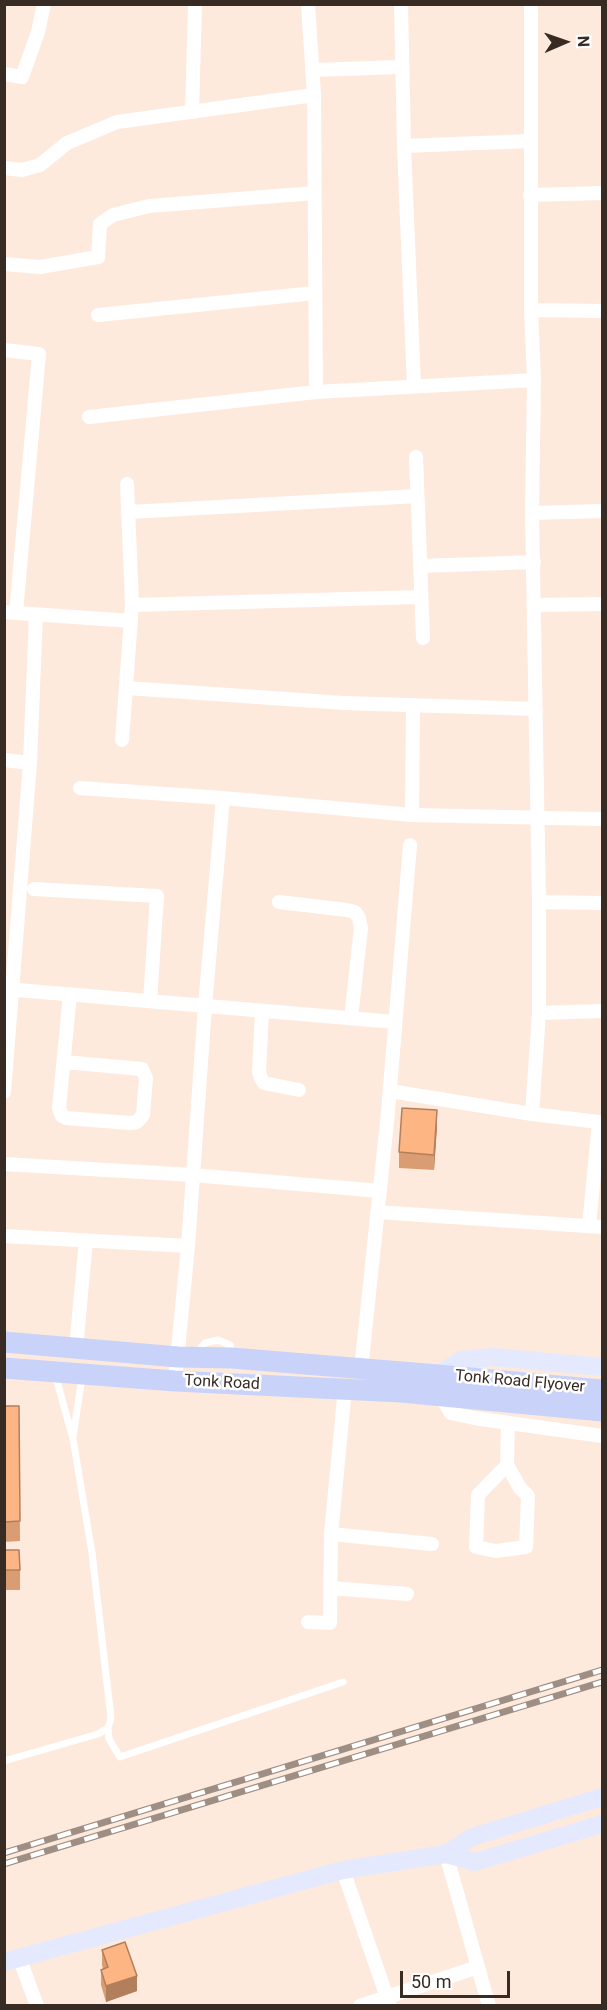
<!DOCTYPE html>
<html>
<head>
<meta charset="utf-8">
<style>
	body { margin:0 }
	#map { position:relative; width:607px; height:2010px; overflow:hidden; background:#feeadd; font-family:Roboto,sans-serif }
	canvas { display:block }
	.frame { position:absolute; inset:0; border:6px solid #382b23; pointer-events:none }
	.north { position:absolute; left:535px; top:12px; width:60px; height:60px; -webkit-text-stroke:4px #fff; paint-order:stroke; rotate:88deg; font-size:16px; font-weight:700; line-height:24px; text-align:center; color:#382b23 }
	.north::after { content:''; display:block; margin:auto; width:21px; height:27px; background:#382b23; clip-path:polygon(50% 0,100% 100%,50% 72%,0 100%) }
	.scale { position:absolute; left:400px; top:1971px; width:110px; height:27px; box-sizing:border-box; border:3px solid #382b23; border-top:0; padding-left:8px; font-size:18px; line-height:21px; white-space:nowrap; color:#382b23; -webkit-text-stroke:4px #fff; paint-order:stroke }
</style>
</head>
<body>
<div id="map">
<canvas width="607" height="2010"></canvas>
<div class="frame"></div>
<div class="north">N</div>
<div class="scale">50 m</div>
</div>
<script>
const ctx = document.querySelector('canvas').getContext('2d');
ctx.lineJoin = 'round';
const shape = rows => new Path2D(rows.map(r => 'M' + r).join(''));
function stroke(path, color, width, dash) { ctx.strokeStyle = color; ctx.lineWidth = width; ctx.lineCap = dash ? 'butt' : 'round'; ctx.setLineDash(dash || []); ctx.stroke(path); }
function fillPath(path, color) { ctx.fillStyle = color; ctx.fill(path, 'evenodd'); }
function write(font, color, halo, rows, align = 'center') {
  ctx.font = font + ' Roboto,sans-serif'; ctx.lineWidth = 5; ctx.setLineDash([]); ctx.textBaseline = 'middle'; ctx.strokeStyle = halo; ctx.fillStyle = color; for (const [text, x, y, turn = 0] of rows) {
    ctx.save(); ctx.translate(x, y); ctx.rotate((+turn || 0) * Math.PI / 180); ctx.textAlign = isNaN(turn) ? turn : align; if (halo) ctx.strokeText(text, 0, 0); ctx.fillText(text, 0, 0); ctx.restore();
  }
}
stroke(shape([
	[199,1356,200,1349,205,1343,218,1340,230,1345,232,1355],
	[73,1437,82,1377],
	[108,1728,109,1739,120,1757,343,1682],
	[4,1761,98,1734,108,1728,111,1718,92,1553,73,1439,55,1374]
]), '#fff', 7);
stroke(shape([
	[308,4,314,95,316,392],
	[401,4,404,146,414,386],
	[531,4,531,310,534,380,532,513,539,902,539,1013,532,1114],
	[312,70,401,67],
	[4,74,22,77,38,32,44,4],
	[192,112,195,4],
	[404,146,530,141],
	[4,168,22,170,40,165,67,143,117,122,314,95],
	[530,195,602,193],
	[4,264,40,267,98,257,100,224,113,215,149,206,314,193],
	[531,310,602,311],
	[98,315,315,293],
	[4,350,39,354,16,613],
	[89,417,316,392,534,380],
	[416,457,423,638],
	[129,512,417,496],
	[532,513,602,511],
	[420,566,534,562],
	[132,605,421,597],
	[534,605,602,604],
	[4,612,131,621],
	[127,688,344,703,536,709],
	[122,740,132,605,127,484],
	[4,760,30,763],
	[80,788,223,798,412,815,602,819],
	[412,815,413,705],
	[34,889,157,896,150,1001],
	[279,902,347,910,355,912,359,918,361,928,351,1018],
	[539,902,602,903],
	[6,989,395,1022],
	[262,1011,259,1072,261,1078,264,1083,299,1090],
	[539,1013,602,1011],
	[64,1062,142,1069,146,1078,143,1115,137,1122,130,1123,66,1118,62,1116,59,1108,70,994],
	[390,1091,532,1114,599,1122,589,1226],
	[4,1092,30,763,36,614],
	[4,1164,193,1175,380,1191],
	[377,1212,602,1227],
	[4,1236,188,1246],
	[76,1348,86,1240],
	[361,1370,388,1112,410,845],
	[175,1381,188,1246,205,1006,223,798],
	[440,1395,451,1413,474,1418,602,1436],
	[507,1465,478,1495,476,1547,496,1551,526,1547,528,1496,520,1488,507,1465,508,1423],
	[331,1534,432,1544],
	[331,1588,407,1594],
	[308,1622,330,1623,331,1534,345,1388],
	[446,1854,489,2006],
	[343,1870,390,2006],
	[19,1957,37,2006],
	[360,2006,478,1967]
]), '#fff', 14);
stroke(shape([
	[438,1375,461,1360,494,1357,602,1367],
	[446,1854,475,1862,602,1824],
	[4,1962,343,1870,446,1854,472,1837,602,1797]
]), '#e4e9fd', 18);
stroke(shape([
	[4,1342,178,1357,232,1358,438,1375,602,1390],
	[4,1368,175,1381,401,1392,602,1411]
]), '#c9d3fa', 21);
const rail = shape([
	[4,1853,602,1670],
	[4,1864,602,1682]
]);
stroke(rail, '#9f8e84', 7);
stroke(rail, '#fff', 4.5, [14]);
fillPath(shape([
	[437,1126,434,1170,399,1168,399,1152],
	[4,1406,19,1406,20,1541,4,1542],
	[4,1550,20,1570,20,1590,4,1590],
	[102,1950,137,1991,106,2002,101,1985,101,1970,103,1969,102,1965]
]), '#da9c72');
fillPath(shape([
	[437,1110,437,1126,434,1170,434,1155],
	[137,1976,137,1991,106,2002,106,1986]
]), '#b27f5c');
const building = shape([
	[402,1108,437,1110,434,1155,399,1152,402,1108],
	[4,1406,19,1406,20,1521,4,1522,4,1406],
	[4,1550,19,1550,20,1570,4,1570,4,1550],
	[125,1942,137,1976,106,1986,101,1970,108,1967,102,1950,125,1942]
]);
fillPath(building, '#feb584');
stroke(building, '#b27f5c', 1.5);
write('16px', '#382b23', '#fff', [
	["Tonk Road Flyover",520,1382,5],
	["Tonk Road",222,1383,3]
]);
</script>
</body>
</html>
